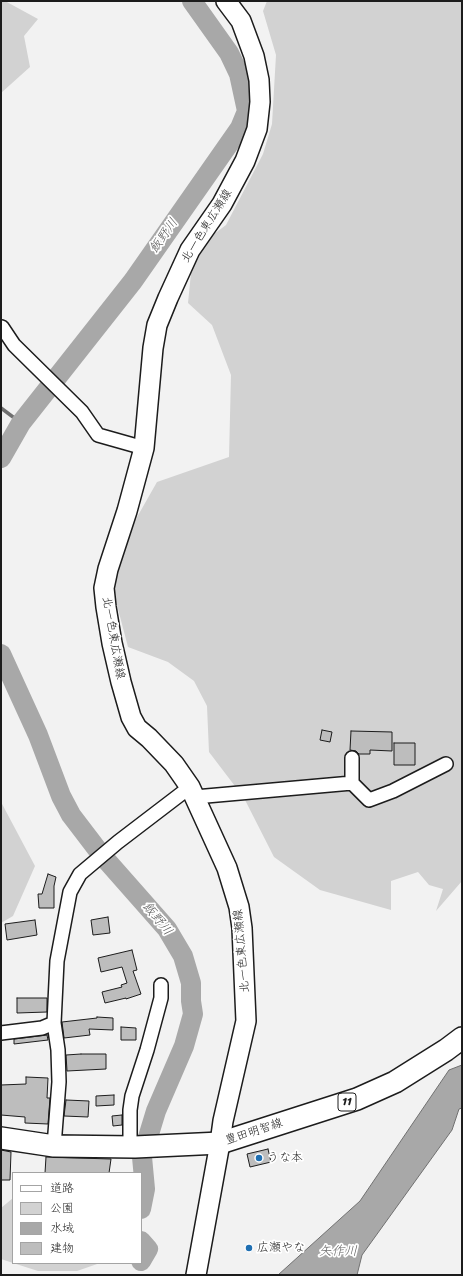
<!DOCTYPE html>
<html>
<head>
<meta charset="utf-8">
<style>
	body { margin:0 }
	#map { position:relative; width:463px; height:1276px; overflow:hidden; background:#f2f2f2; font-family:Sriracha,"Klee One",sans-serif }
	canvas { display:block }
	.frame { position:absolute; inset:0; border:2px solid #1c1c1c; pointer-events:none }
	.legend { position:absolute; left:12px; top:1172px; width:130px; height:92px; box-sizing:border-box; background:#fff; border:1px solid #a4a4a4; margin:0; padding:5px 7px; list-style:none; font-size:12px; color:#1c1c1c }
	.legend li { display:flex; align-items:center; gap:8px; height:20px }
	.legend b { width:20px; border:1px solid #a4a4a4 }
</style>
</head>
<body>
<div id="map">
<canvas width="463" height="1276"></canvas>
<div class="frame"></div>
<ul class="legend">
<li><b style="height:5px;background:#fff"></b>道路</li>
<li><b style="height:11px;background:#d2d2d2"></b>公園</li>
<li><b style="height:11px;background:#a8a8a8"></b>水域</li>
<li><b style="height:11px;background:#bdbdbd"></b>建物</li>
</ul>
</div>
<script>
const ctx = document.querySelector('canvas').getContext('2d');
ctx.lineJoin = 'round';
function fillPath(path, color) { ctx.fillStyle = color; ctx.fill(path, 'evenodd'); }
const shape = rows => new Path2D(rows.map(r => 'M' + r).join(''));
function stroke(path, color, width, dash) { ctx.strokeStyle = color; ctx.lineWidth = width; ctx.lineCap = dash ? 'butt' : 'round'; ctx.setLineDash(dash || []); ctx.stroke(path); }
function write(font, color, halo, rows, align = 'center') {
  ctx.font = font + ' Sriracha,"Klee One",sans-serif'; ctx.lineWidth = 3.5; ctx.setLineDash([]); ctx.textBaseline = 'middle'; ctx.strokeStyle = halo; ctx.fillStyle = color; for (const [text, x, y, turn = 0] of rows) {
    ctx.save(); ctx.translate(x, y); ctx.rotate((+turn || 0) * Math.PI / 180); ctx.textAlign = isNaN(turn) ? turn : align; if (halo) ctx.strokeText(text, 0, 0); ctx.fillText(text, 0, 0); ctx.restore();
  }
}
fillPath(shape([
	[1,1,5,1,38,19,24,36,30,67,1,93],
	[267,1,462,1,462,881,436,911,443,889,429,885,418,872,391,881,391,910,320,890,274,857,244,798,209,752,207,706,194,681,168,662,128,647,113,590,128,533,157,482,229,457,231,375,212,325,188,303,191,273,202,243,226,225,263,154,272,124,276,55,263,11],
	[1,802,35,866,13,916,1,923],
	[13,1198,13,1263,1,1259,1,1208],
	[13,1263,100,1263,77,1271,38,1271]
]), '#d2d2d2');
const water = shape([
	[462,1065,462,1108,459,1109,452,1130,362,1255,357,1275,278,1275,360,1201,449,1070,462,1065]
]);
fillPath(water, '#a8a8a8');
stroke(water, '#707070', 1);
stroke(shape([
	[1,408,21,423]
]), '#707070', 3.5);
stroke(shape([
	[1,458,21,423,133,281,240,128,247,111,239,74,229,53,192,1],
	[1,654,38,735,61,796,71,815,100,853,167,929,183,956,191,983,191,1001,193,1014,184,1046,156,1111,142,1157,145,1189,141,1209],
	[141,1241,148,1249,141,1261]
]), '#a8a8a8', 20);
const building = shape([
	[322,730,332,732,330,742,320,740,322,730],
	[351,731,392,732,392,751,370,750,370,754,359,754,356,751,350,750,351,731],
	[394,743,415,743,415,765,394,765,394,743],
	[48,874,56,877,54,886,54,908,39,908,38,894,42,894,48,874],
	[108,917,110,933,93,935,91,920,108,917],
	[35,920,37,935,7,940,5,924,35,920],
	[132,950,137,970,133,971,141,994,126,999,126,998,105,1003,102,992,122,987,121,985,127,983,122,967,101,972,98,958,132,950],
	[17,998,47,998,47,1012,17,1013,17,998],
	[97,1017,113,1018,113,1030,89,1029,90,1035,64,1038,62,1022,97,1018,97,1017],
	[121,1027,136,1028,136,1040,121,1040,121,1027],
	[47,1035,48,1040,14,1044,14,1039,47,1035],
	[81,1054,106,1054,106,1069,67,1071,66,1055,81,1054],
	[26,1077,48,1078,47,1098,50,1098,48,1124,25,1123,25,1117,1,1115,1,1085,26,1084,26,1077],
	[114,1095,114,1105,96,1106,96,1096,114,1095],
	[66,1100,89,1101,88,1117,64,1116,66,1100],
	[122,1115,122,1125,113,1126,112,1116,122,1115],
	[268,1149,271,1162,250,1167,247,1154,268,1149],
	[1,1150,11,1152,10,1180,1,1180,1,1150],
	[46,1157,111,1159,109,1173,45,1173,46,1157]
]);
fillPath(building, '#bdbdbd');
stroke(building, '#1c1c1c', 1);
const street = shape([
	[2,327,14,345,82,412,98,435,144,448],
	[352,783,352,758],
	[195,797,352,783,369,800,393,791,446,764],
	[1,1033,42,1028,54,1023],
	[54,1146,59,1082,58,1050,54,1023,57,961,70,892,80,874,118,842,190,787],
	[130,1147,130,1110,132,1096,147,1050,161,998,161,985]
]);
const secondary = shape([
	[196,1275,220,1143,223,1121,246,1021,242,928,239,907,227,868,190,787,174,764,149,738,137,728,131,717,121,682,112,643,106,607,104,588,108,569,127,511,144,448,153,348,157,325,168,298,190,250,222,204,245,161,257,129,260,102,259,80,254,56,241,21,226,1]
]);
const primary = shape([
	[1,1138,54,1146,135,1147,220,1143,357,1099,395,1082,446,1050,462,1038]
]);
stroke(street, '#1c1c1c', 16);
stroke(secondary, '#1c1c1c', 22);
stroke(primary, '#1c1c1c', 24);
stroke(street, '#fff', 13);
stroke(secondary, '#fff', 19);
stroke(primary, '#fff', 21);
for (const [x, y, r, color] of [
	[259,1158,4,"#1f6fb2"],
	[249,1248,4,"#1f6fb2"]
]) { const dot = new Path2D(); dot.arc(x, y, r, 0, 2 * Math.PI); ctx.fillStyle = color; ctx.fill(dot); stroke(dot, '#fff', 1.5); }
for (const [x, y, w] of [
	[347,1102,18]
]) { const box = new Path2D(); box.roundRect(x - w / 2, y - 9, w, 18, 3); ctx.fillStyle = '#fff'; ctx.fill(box); stroke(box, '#1c1c1c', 1); }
write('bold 11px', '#1c1c1c', null, [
	["11",347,1102]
]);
write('12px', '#1c1c1c', '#fff', [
	["北一色東広瀬線",207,226,-58],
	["北一色東広瀬線",113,638,80],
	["北一色東広瀬線",242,951,-95],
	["豊田明智線",254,1132,-18]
]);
write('12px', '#1c1c1c', '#fff', [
	["うな本",267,1158],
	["広瀬やな",257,1248]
], 'left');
write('italic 13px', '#5b5b5b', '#fff', [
	["飯野川",164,236,-55],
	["飯野川",157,919,51],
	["矢作川",338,1252]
]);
</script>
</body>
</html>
